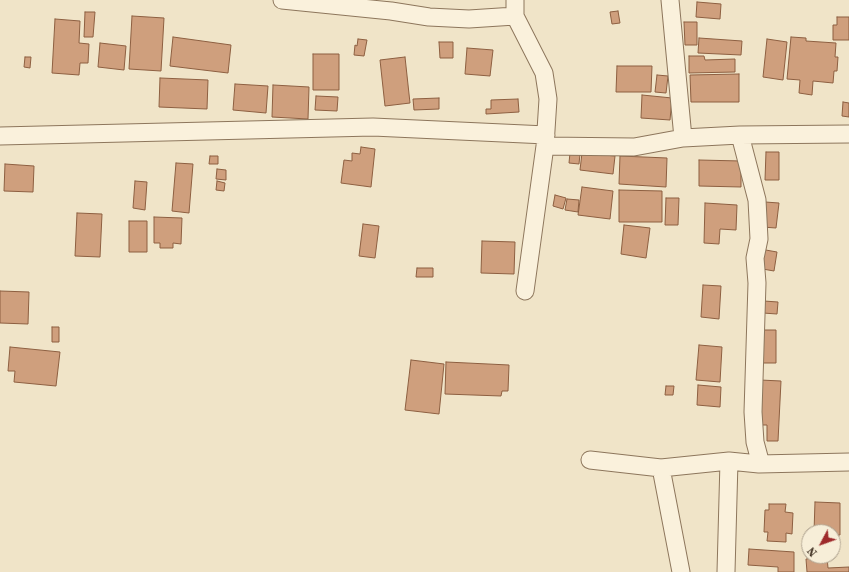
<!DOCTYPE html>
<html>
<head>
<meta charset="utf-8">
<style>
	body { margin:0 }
	#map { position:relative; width:849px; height:572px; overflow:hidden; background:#f0e4c8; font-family:"Source Serif 4",serif }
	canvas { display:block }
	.north { position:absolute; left:801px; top:524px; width:40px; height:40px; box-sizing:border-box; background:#f7eed8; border:1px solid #ada18e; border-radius:50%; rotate:229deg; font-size:11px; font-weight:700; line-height:16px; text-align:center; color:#3d2e20 }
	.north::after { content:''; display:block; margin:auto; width:14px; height:18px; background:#9e2a2b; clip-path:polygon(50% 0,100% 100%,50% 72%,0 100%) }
</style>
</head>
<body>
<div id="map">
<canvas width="849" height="572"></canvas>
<div class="north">N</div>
</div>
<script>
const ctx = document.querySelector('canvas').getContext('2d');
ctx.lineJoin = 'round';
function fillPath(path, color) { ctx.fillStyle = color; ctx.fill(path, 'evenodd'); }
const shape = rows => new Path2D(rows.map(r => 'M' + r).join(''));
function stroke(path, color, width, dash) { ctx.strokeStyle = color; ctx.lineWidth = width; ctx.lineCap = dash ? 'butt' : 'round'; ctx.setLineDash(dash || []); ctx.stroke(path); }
const building = shape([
	[697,2,721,4,720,19,696,17,697,2],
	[618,11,620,23,612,24,610,12,618,11],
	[85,12,95,12,93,37,84,37,85,12],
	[132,16,164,18,161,71,129,69,132,16],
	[837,17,849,17,849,40,833,40,833,25,837,25,837,17],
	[55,19,80,21,79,43,89,44,88,63,80,63,79,75,52,73,55,19],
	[684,22,697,22,697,45,685,45,684,22],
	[173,37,231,45,228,73,170,66,173,37],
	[791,37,806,38,806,41,836,43,835,57,838,57,837,71,834,71,833,83,813,81,812,95,799,93,800,80,787,79,791,37],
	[699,38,742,41,741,55,698,53,699,38],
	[358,39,367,40,364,56,354,55,355,45,357,46,358,39],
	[767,39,787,42,783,80,763,77,767,39],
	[439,42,453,42,453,58,440,58,439,42],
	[100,43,126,46,124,70,98,67,100,43],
	[467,48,493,50,490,76,465,74,467,48],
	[313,54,339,54,339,90,313,90,313,54],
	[689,56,704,56,705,60,735,59,735,72,689,73,689,56],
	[25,57,31,57,30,68,24,67,25,57],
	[405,57,410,103,385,106,380,60,405,57],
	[617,66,652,66,651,92,616,92,617,66],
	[739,74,739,102,691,102,690,75,739,74],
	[657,75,668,76,666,93,655,92,657,75],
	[160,78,208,80,207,109,159,107,160,78],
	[235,84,268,86,266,113,233,110,235,84],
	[273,85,309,87,308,119,272,117,273,85],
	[642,95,672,98,670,120,641,118,642,95],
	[316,96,338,97,337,111,315,110,316,96],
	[439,98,439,109,414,110,413,99,439,98],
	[518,99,519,112,486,114,486,109,491,109,491,100,518,99],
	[843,102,849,103,849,117,842,116,843,102],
	[361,147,375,149,371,187,341,183,344,160,352,161,352,153,360,154,361,147],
	[766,152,779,152,779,180,765,180,766,152],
	[570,153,580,154,579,164,569,163,570,153],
	[582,153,615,156,613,174,580,170,582,153],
	[210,156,218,156,218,164,209,164,210,156],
	[620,156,667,158,666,187,619,184,620,156],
	[699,160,741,161,741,187,699,186,699,160],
	[176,163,193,164,189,213,172,211,176,163],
	[5,164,34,166,33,192,4,191,5,164],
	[217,169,226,170,226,180,216,179,217,169],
	[135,181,147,182,145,210,133,208,135,181],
	[217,181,225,183,224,191,216,190,217,181],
	[582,187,613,191,610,219,578,215,582,187],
	[619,190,662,191,662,222,619,222,619,190],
	[555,195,566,198,563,209,553,206,555,195],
	[666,198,679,198,678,225,665,225,666,198],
	[567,199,579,200,578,212,565,210,567,199],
	[765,202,779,203,776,228,762,227,765,202],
	[705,203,737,205,736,230,720,229,719,244,704,243,705,203],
	[77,213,102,214,100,257,75,256,77,213],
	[154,217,182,218,181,244,173,243,173,248,160,248,160,243,154,243,154,217],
	[129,221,147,221,147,252,129,252,129,221],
	[363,224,379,226,375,258,359,256,363,224],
	[624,225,650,228,646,258,621,254,624,225],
	[482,241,515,242,514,274,481,273,482,241],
	[760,249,777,252,774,271,757,268,760,249],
	[417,268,433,268,433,277,416,277,417,268],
	[703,285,721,286,719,319,701,317,703,285],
	[0,291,29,292,28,324,0,323,0,291],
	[764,301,778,302,777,314,763,313,764,301],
	[52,327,59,327,59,342,52,342,52,327],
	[761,330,776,330,776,363,760,363,761,330],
	[699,345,722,347,720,382,696,380,699,345],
	[10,347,60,352,56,386,14,382,15,371,8,371,10,347],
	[411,360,444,364,439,414,405,410,411,360],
	[446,362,509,365,508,391,502,391,501,396,445,394,446,362],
	[760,380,781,381,778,441,767,441,767,425,758,425,760,380],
	[698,385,721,387,720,407,697,405,698,385],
	[666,386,674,386,673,395,665,395,666,386],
	[815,502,840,503,840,535,833,535,833,532,814,532,815,502],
	[769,504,786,504,785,512,793,513,792,534,786,533,786,542,767,541,768,532,764,532,765,510,769,510,769,504],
	[749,549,794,552,794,572,778,572,778,567,748,565,749,549],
	[827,557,828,568,849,567,849,572,807,572,806,559,827,557]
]);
fillPath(building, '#cf9f7d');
stroke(building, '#8d5f41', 1);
const minor = shape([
	[282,0,391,11,429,17,469,19,515,16,515,0],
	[670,0,683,138,740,135,849,134],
	[515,16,544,73,548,99,545,146,525,291],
	[740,135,757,200,759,239,755,258,757,283,753,412,755,442,759,457,759,464],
	[0,136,373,127,546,135],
	[545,146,634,147,683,138],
	[590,460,661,468,729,461,759,464,849,462],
	[661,468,681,572],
	[726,572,729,461]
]);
stroke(minor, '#8d765c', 19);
stroke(minor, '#faf1dc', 17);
</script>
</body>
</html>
